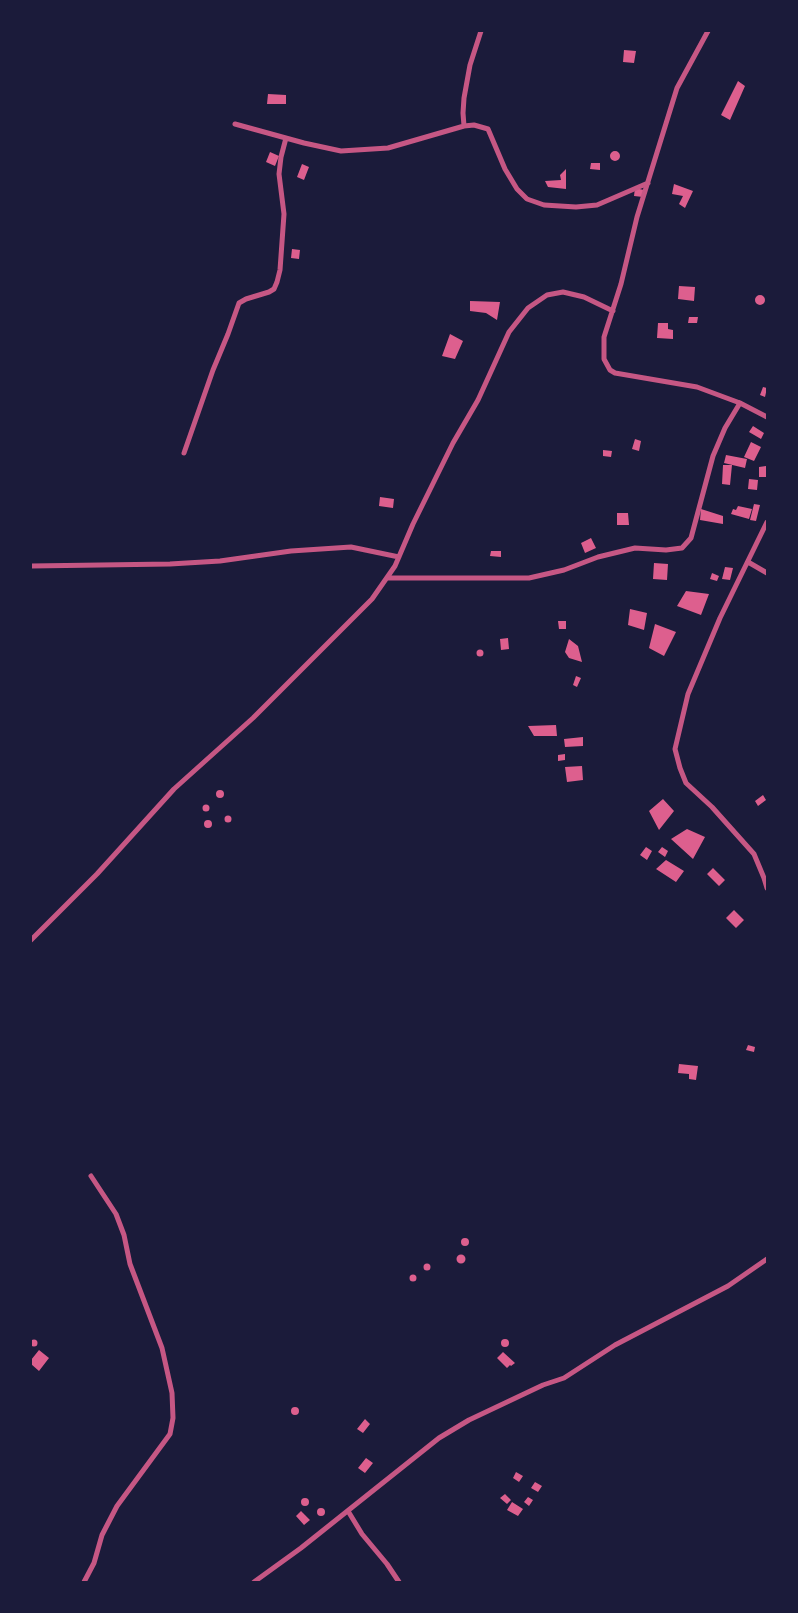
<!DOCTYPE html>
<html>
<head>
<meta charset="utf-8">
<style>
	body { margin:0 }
	#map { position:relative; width:798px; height:1613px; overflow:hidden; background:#1b1b3a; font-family:"Titillium Web",sans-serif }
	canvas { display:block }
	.frame { position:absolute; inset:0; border:32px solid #1b1b3a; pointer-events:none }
</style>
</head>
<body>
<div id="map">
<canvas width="798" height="1613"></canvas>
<div class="frame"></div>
</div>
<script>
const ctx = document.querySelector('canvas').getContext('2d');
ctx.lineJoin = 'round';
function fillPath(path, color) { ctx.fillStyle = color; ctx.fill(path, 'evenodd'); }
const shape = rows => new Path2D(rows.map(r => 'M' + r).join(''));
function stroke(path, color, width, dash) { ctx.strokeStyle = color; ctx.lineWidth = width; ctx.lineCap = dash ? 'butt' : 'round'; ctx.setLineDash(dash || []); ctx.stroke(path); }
fillPath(shape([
	[624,50,636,51,634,63,623,62],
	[738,81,745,86,730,120,721,115],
	[268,94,286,95,286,104,267,104],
	'610 156a5 5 0 1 1 10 0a5 5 0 1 1-10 0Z',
	[270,152,279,156,275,166,266,162],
	[591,163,600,163,600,170,590,169],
	[302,164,309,167,304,180,297,177],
	[566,169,566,189,548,187,545,181,561,180,560,175],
	[674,184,693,191,685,208,679,204,683,196,672,194],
	[635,188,644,190,643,197,634,196],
	[292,249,300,250,299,259,291,258],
	[679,286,695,287,694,301,678,299],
	'755 300a5 5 0 1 1 10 0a5 5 0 1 1-10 0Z',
	[470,301,500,302,497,320,486,313,470,311],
	[689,317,698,317,697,323,688,323],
	[658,323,668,323,668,329,673,330,673,339,657,338],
	[450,334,463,341,455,359,442,356],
	[763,387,767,388,765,397,760,395],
	[753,426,764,433,761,439,749,432],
	[635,439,641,441,639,451,632,449],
	[751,442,761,447,754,461,744,457],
	[603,450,612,451,611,457,603,456],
	[726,455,747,459,745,468,724,463],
	[723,465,732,465,730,485,722,484],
	[766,466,766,477,759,477,759,467],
	[749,479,758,480,757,490,748,489],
	[380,497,394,499,393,508,379,506],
	[754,504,760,505,756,521,750,520],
	[738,506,752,509,749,519,731,514,733,509,736,510],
	[701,509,723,516,723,524,700,520],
	[617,513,628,513,629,525,617,525],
	[591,538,596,548,585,553,581,543],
	[491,551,501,551,501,557,490,556],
	[654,563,668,564,667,580,653,579],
	[725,567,733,568,730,580,722,579],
	[712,573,719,576,717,581,710,579],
	[686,591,709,594,701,615,677,606],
	[630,609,647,613,644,630,628,625],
	[558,621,566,621,566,629,559,629],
	[655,624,676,632,664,656,649,648],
	[508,638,509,649,501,650,500,639],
	[569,639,578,646,582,662,569,658,565,652],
	'476.5 653a3.5 3.5 0 1 1 7 0a3.5 3.5 0 1 1-7 0Z',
	[576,676,581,678,577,687,573,685],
	[556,725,557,736,534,736,528,726],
	[583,737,583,746,565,747,564,739],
	[565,754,565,760,558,761,558,755],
	[582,766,583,780,567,782,565,767],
	'216 794a4 4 0 1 1 8 0a4 4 0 1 1-8 0Z',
	[763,795,766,800,758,806,755,801],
	[663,799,674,811,659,830,649,811],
	'202.5 808a3.5 3.5 0 1 1 7 0a3.5 3.5 0 1 1-7 0Z',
	'224.5 819a3.5 3.5 0 1 1 7 0a3.5 3.5 0 1 1-7 0Z',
	'204 824a4 4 0 1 1 8 0a4 4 0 1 1-8 0Z',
	[687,829,705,837,693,859,671,839],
	[646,847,652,851,647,860,640,855],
	[662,847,668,851,665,857,658,852],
	[666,860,684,871,676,882,656,869],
	[713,868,725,880,719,886,707,874],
	[734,910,744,920,736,928,726,918],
	[748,1045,755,1047,754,1052,746,1050],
	[679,1064,698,1066,696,1080,689,1079,689,1074,678,1073],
	'461 1242a4 4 0 1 1 8 0a4 4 0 1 1-8 0Z',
	'456.5 1259a4.5 4.5 0 1 1 9 0a4.5 4.5 0 1 1-9 0Z',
	'423.5 1267a3.5 3.5 0 1 1 7 0a3.5 3.5 0 1 1-7 0Z',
	'409.5 1278a3.5 3.5 0 1 1 7 0a3.5 3.5 0 1 1-7 0Z',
	'501 1343a4 4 0 1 1 8 0a4 4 0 1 1-8 0Z',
	'30.5 1343a3.5 3.5 0 1 1 7 0a3.5 3.5 0 1 1-7 0Z',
	[39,1350,49,1358,39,1371,31,1364,31,1360],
	[503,1352,515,1363,511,1366,510,1365,507,1368,497,1358],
	'291 1411a4 4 0 1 1 8 0a4 4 0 1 1-8 0Z',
	[365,1419,370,1424,363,1433,357,1429],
	[366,1458,373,1463,365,1473,358,1468],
	[516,1472,523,1476,519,1482,513,1478],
	[535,1482,542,1486,538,1492,531,1488],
	[505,1494,511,1500,507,1504,500,1498],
	[528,1497,533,1500,529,1506,524,1502],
	'301 1502a4 4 0 1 1 8 0a4 4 0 1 1-8 0Z',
	[512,1502,523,1509,518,1516,507,1510],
	'317 1512a4 4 0 1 1 8 0a4 4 0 1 1-8 0Z',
	[301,1511,310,1520,304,1525,296,1516]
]), '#dd5f8e');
stroke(shape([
	[708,31,677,88,637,217,621,284,604,337,604,359,610,370,615,373,697,387,740,403,767,417],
	[235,124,304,143,341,151,388,148,464,126,474,125,488,129,505,169,517,189,527,199,544,205,576,207,597,205,648,183],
	[464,126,463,113,464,98,470,65,481,31],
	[184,453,213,370,228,334,239,303,246,299,269,292,274,289,277,282,280,270,284,214,279,174,281,157,286,138],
	[767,522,720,618,688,694,675,749,680,768,686,783,712,807,754,854,764,878,767,888],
	[748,562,767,573],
	[31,566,170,564,220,561,291,551,351,547,399,557],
	[387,578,529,578,564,570,598,557,635,548,666,550,682,548,691,538,713,456,725,428,740,403],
	[31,940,97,874,174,789,253,718,372,599,395,566,413,524,453,443,478,400,509,332,528,308,547,295,563,292,584,297,613,311],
	[348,1511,362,1534,387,1564,399,1582],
	[84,1582,94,1563,102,1535,117,1506,170,1434,173,1418,172,1393,162,1348,130,1264,124,1235,116,1214,91,1176],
	[254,1582,301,1548,439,1438,469,1420,543,1385,564,1378,615,1345,728,1286,767,1259]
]), '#c65784', 5);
</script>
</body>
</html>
